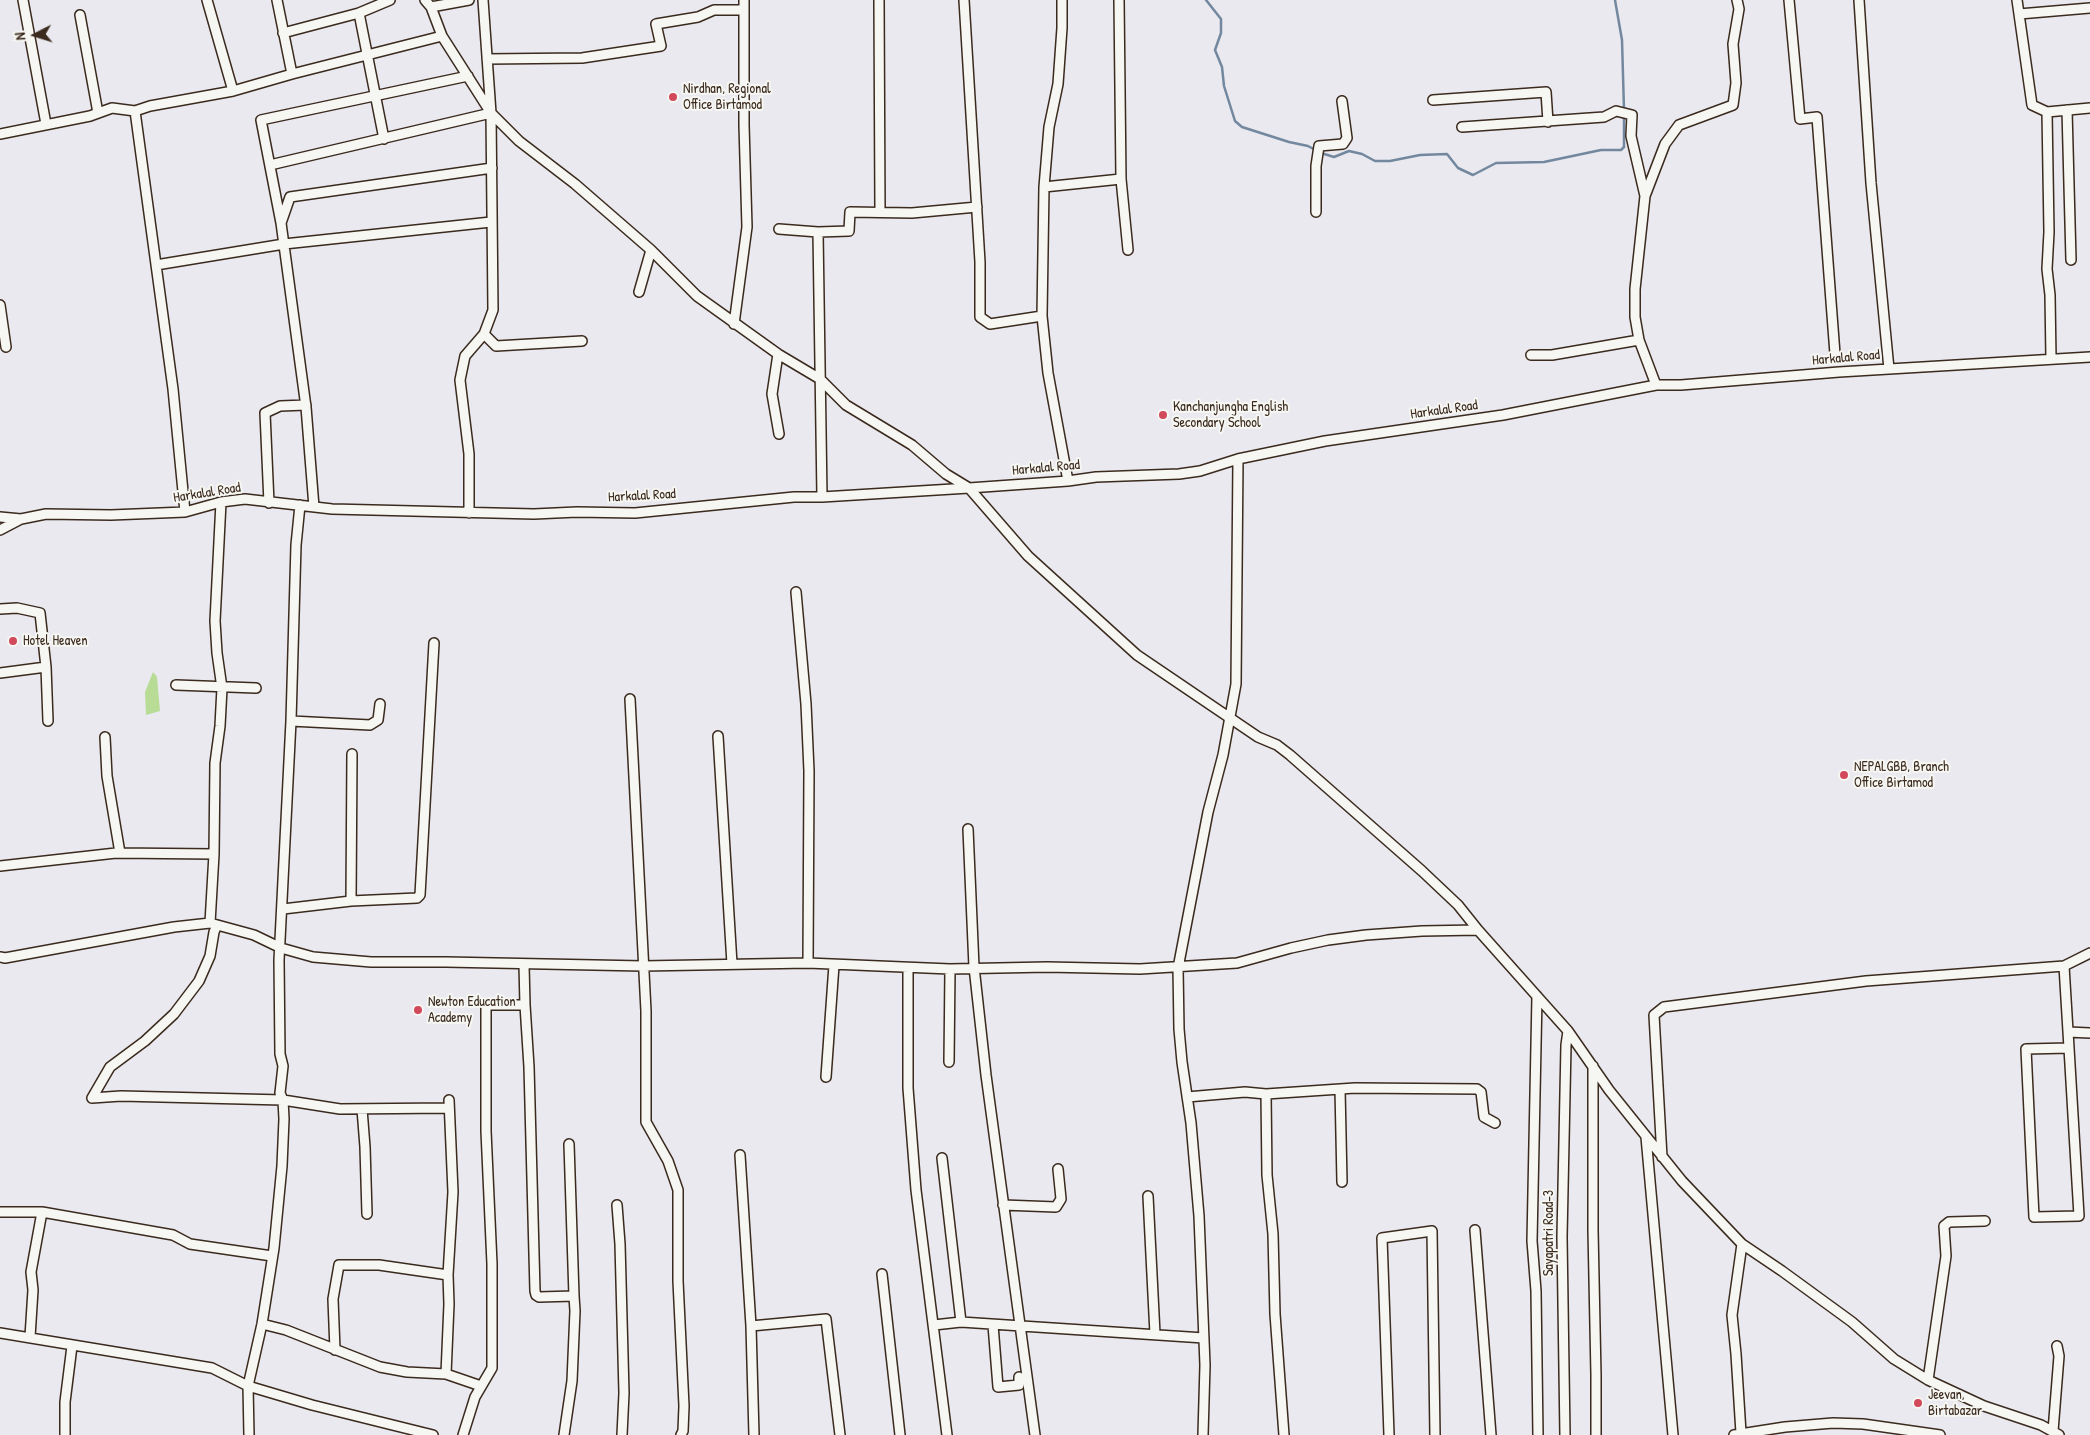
<!DOCTYPE html>
<html>
<head>
<meta charset="utf-8">
<style>
	body { margin:0 }
	#map { position:relative; width:2090px; height:1435px; overflow:hidden; background:#e9e9ef; font-family:"Patrick Hand",sans-serif }
	canvas { display:block }
	.north { position:absolute; left:10px; top:10px; width:50px; height:50px; -webkit-text-stroke:4px #f6f6f2; paint-order:stroke; rotate:265deg; font-size:14px; font-weight:700; line-height:20px; text-align:center; color:#3b2a1e }
	.north::after { content:''; display:block; margin:auto; width:18px; height:22px; background:#3b2a1e; clip-path:polygon(50% 0,100% 100%,50% 72%,0 100%) }
</style>
</head>
<body>
<div id="map">
<canvas width="2090" height="1435"></canvas>
<div class="north">N</div>
</div>
<script>
const ctx = document.querySelector('canvas').getContext('2d');
ctx.lineJoin = 'round';
function fillPath(path, color) { ctx.fillStyle = color; ctx.fill(path, 'evenodd'); }
const shape = rows => new Path2D(rows.map(r => 'M' + r).join(''));
function stroke(path, color, width, dash) { ctx.strokeStyle = color; ctx.lineWidth = width; ctx.lineCap = dash ? 'butt' : 'round'; ctx.setLineDash(dash || []); ctx.stroke(path); }
function write(font, color, halo, rows, align = 'center') {
  ctx.font = font + ' "Patrick Hand",sans-serif'; ctx.lineWidth = 4; ctx.setLineDash([]); ctx.textBaseline = 'middle'; ctx.strokeStyle = halo; ctx.fillStyle = color; for (const [text, x, y, turn = 0] of rows) {
    ctx.save(); ctx.translate(x, y); ctx.rotate((+turn || 0) * Math.PI / 180); ctx.textAlign = isNaN(turn) ? turn : align; if (halo) ctx.strokeText(text, 0, 0); ctx.fillText(text, 0, 0); ctx.restore();
  }
}
fillPath(shape([
	[153,672,157,677,160,711,146,715,145,692]
]), '#b8dc96');
stroke(shape([
	[1206,0,1221,19,1221,33,1215,50,1222,67,1224,86,1235,121,1242,127,1289,142,1308,146,1321,153,1334,157,1349,151,1362,154,1375,161,1390,161,1420,155,1447,154,1458,168,1473,175,1496,163,1544,162,1601,150,1621,150,1624,147,1624,115],
	[1615,0,1622,40,1624,110]
]), '#73889e', 2.5);
const street = shape([
	[23,0,46,124],
	[207,0,233,91],
	[277,0,292,74],
	[425,0,431,7,442,36,491,113,519,141,575,184,651,250,697,296,778,354,820,379,846,405,912,445,946,474,969,488,1028,556,1137,655,1258,737,1277,745,1290,755,1422,871,1458,905,1478,930,1568,1031,1609,1090,1682,1181,1742,1244,1782,1271,1852,1322,1894,1359,1928,1380,1984,1406,2041,1425,2059,1435],
	[879,0,880,212],
	[964,0,980,262,980,317,990,324,1042,316],
	[1062,0,1062,28,1058,84,1049,127,1044,187,1042,316,1048,373,1068,481],
	[1119,0,1121,179,1128,250],
	[1789,0,1800,119,1817,117,1835,354],
	[1859,0,1871,183,1889,369],
	[2017,0,2032,105,2047,112,2090,108],
	[431,7,469,0],
	[359,13,384,139],
	[2019,14,2090,8],
	[80,15,98,113],
	[283,33,359,13,390,0],
	[487,59,582,58,661,46,656,24,698,17,714,10,739,10],
	[1433,100,1546,92,1548,122],
	[2067,110,2071,260],
	[135,111,173,389,185,512],
	[2047,112,2049,232,2047,269,2050,295,2051,359],
	[1462,127,1604,117,1616,111,1632,115,1631,136,1645,196],
	[0,134,90,116,112,108,135,111,150,106,233,91,292,74,442,36],
	[270,165,491,113],
	[1044,187,1121,179],
	[1316,212,1316,166,1319,146,1343,144,1347,138,1342,101],
	[281,223,290,197,492,168],
	[779,229,818,232,849,231,850,212,912,213,977,207],
	[818,232,822,497],
	[156,265,284,244,491,222],
	[639,292,651,250],
	[0,305,6,347],
	[734,324,747,227,744,125,744,0],
	[484,334,496,346,582,341],
	[778,354,772,394,779,434],
	[1531,355,1552,355,1639,340],
	[1656,385,1639,340,1635,317,1635,289,1645,196,1665,144,1679,125,1733,105,1736,83,1733,44,1739,9,1737,0],
	[269,503,265,413,280,406,306,405],
	[314,507,306,407,281,223,261,120,468,76],
	[469,513,469,454,460,380,465,356,484,334,493,310,491,113,483,0],
	[0,517,21,519],
	[0,530,21,519,46,514,111,515,185,512,221,502,245,499,332,509,534,514,577,512,635,513,794,497,822,497,969,488,1068,481,1096,477,1179,474,1200,471,1238,459,1325,441,1503,415,1656,385,1681,385,1839,372,2090,357],
	[796,592,806,704,809,771,808,963],
	[0,609,17,608,40,613,46,667,48,721],
	[0,673,46,667],
	[176,685,256,688],
	[630,699,646,1011,646,1122,668,1161,678,1190,678,1281,684,1406,683,1431,681,1435],
	[291,721,370,725,378,720,380,704],
	[718,736,732,964],
	[105,737,107,776,120,853],
	[968,829,974,967,986,1075,1035,1435],
	[0,866,116,853,214,854],
	[351,901,352,754],
	[283,909,351,901,417,898,420,895,434,643],
	[210,923,214,854,215,763,220,726,222,688,217,653,215,621,221,502],
	[0,957,5,958,174,927,210,923,254,935,281,948,313,957,371,962,446,962,643,966,808,963,950,969,1047,967,1140,969,1237,963,1291,948,1328,940,1366,935,1422,931,1478,930],
	[2064,966,2069,1048,2026,1049,2034,1217,2079,1216,2069,1048],
	[908,968,908,1088,916,1190,947,1435],
	[1537,996,1532,1241,1536,1291,1538,1435],
	[525,1005,529,1067,535,1291,536,1295,539,1297,574,1296,569,1144],
	[2068,1032,2090,1033],
	[949,1062,950,969],
	[1593,1066,1593,1230,1596,1375,1596,1435],
	[826,1077,834,965],
	[1340,1089,1342,1182],
	[1266,1094,1355,1088,1477,1089,1481,1092,1484,1117,1495,1123],
	[1187,1097,1245,1092,1266,1094,1267,1175,1273,1234,1275,1314,1284,1435],
	[92,1098,121,1096,283,1100,340,1109,449,1108],
	[92,1098,110,1067,145,1041,174,1014,199,981,210,956,214,932,217,925],
	[362,1109,365,1147,367,1214],
	[1646,1137,1673,1435],
	[740,1155,751,1326,754,1435],
	[1662,1157,1654,1015,1664,1007,1866,981,2064,966,2090,953],
	[1148,1196,1155,1334],
	[617,1205,620,1244,624,1393,622,1435],
	[1003,1205,1056,1207,1061,1199,1058,1169],
	[0,1212,42,1212,173,1235,190,1244,272,1256],
	[1475,1230,1491,1435],
	[882,1274,900,1435],
	[448,1275,453,1192,449,1100],
	[961,1322,1204,1338],
	[262,1324,286,1330,380,1367,407,1372,446,1374],
	[934,1325,961,1322,942,1158],
	[993,1325,998,1387,1019,1385,1019,1377],
	[751,1326,826,1319,840,1435],
	[0,1333,212,1368,248,1386,312,1405,433,1435],
	[30,1337,33,1290,31,1272,42,1212],
	[335,1350,333,1299,339,1265,379,1265,448,1275,449,1304,446,1374,481,1386],
	[1928,1380,1946,1256,1944,1226,1949,1222,1985,1221],
	[2053,1431,2059,1356,2057,1346],
	[1741,1433,1736,1354,1732,1315,1742,1244],
	[65,1435,65,1402,72,1346],
	[249,1435,248,1386,262,1324,274,1248,282,1166,284,1119,283,1100,280,1093,283,1066,280,1054,279,960,291,721,296,545,300,505],
	[463,1435,475,1397,492,1368,492,1264,486,1131,486,1005,525,1005,524,965],
	[564,1435,572,1381,575,1311,574,1296],
	[1203,1435,1205,1365,1199,1216,1191,1123,1182,1062,1179,1029,1178,968,1208,812,1223,755,1236,684,1238,459],
	[1389,1435,1382,1238,1432,1231,1435,1435],
	[1565,1435,1562,1237,1566,1045,1568,1031],
	[1734,1435,1785,1427,1833,1423,1863,1424,1940,1435]
]);
stroke(street, '#3b2a1e', 12);
stroke(street, '#f6f6f2', 9);
for (const [x, y, r, color] of [
	[673,97,5,"#d1495b"],
	[1163,415,5,"#d1495b"],
	[13,641,5,"#d1495b"],
	[1844,775,5,"#d1495b"],
	[418,1010,5,"#d1495b"],
	[1918,1403,5,"#d1495b"]
]) { const dot = new Path2D(); dot.arc(x, y, r, 0, 2 * Math.PI); ctx.fillStyle = color; ctx.fill(dot); stroke(dot, '#f6f6f2', 2); }
write('14px', '#3b2a1e', '#f6f6f2', [
	["Nirdhan, Regional",683,89],
	["Office Birtamod",683,105],
	["Kanchanjungha English",1173,407],
	["Secondary School",1173,423],
	["Hotel Heaven",23,641],
	["NEPALGBB, Branch",1854,767],
	["Office Birtamod",1854,783],
	["Newton Education",428,1002],
	["Academy",428,1018],
	["Jeevan,",1928,1395],
	["Birtabazar",1928,1411]
], 'left');
write('14px', '#3b2a1e', '#f6f6f2', [
	["Harkalal Road",1846,358,-5],
	["Harkalal Road",1444,410,-8],
	["Harkalal Road",1046,468,-5],
	["Harkalal Road",207,493,-9],
	["Harkalal Road",642,496,-3],
	["Sayapatri Road-3",1549,1233,-90]
]);
</script>
</body>
</html>
